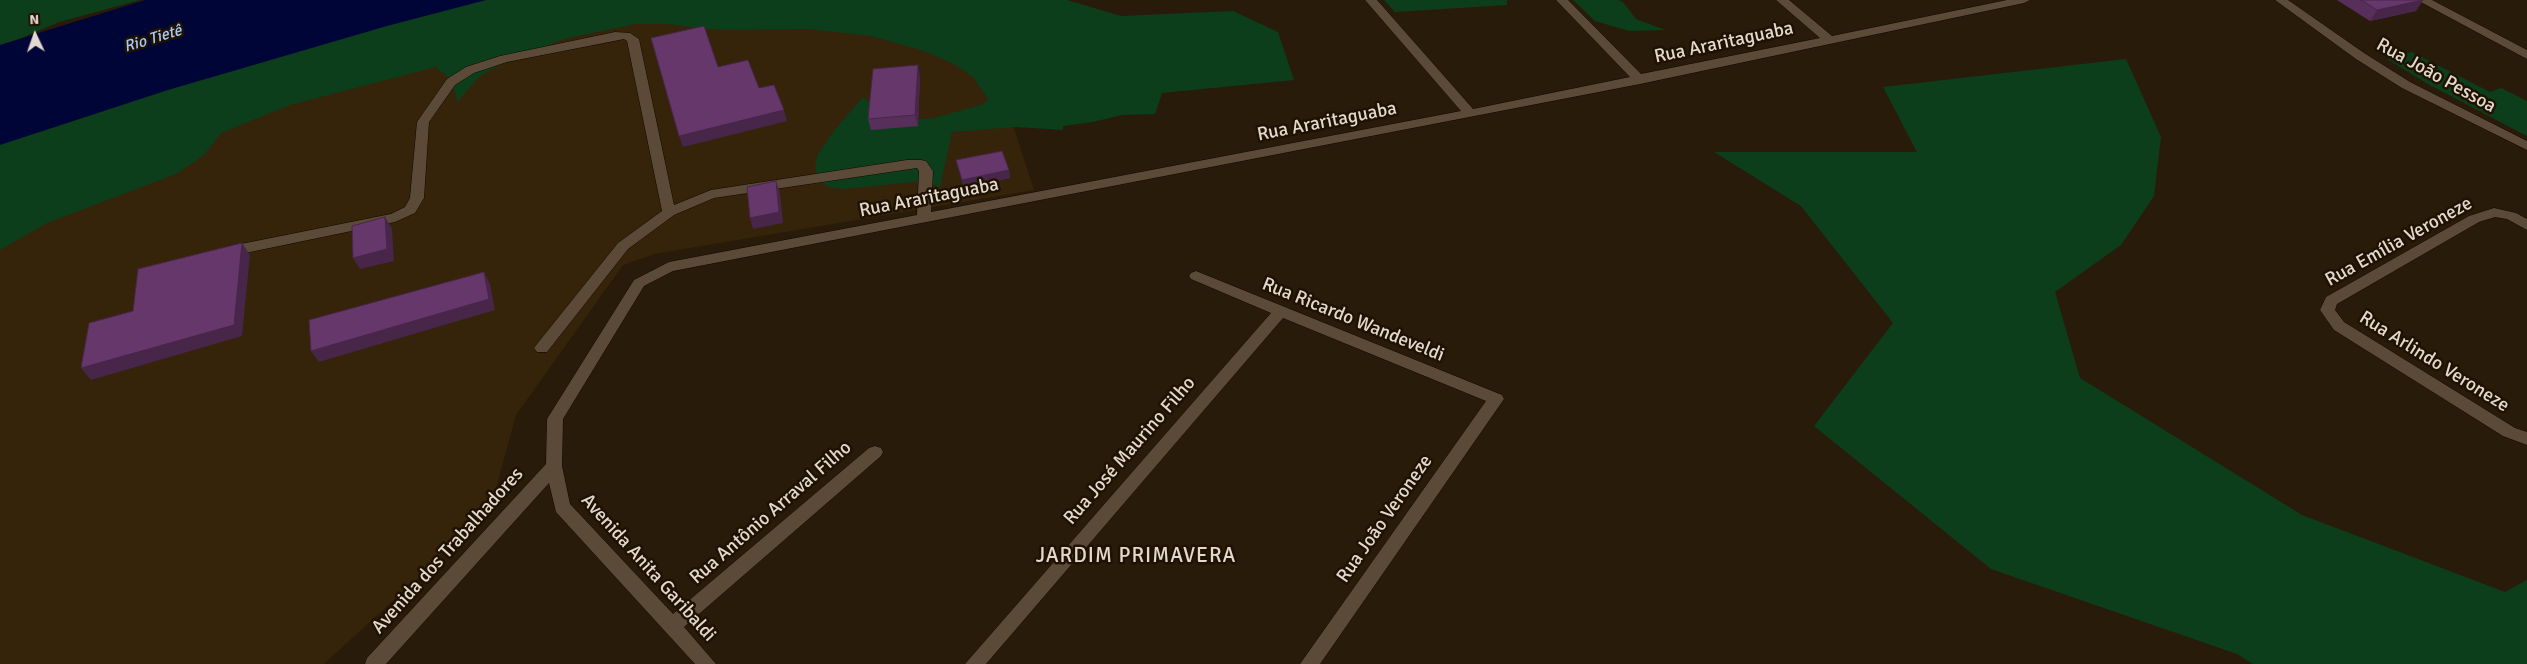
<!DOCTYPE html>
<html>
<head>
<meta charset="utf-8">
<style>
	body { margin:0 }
	#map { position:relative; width:2527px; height:664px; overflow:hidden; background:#291b09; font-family:Signika,sans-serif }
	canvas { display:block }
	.north { position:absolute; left:10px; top:10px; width:50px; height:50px; -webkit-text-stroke:4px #1f1202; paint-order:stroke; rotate:357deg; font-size:14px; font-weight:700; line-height:20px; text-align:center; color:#e3d9ce }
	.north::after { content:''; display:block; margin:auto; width:18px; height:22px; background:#e3d9ce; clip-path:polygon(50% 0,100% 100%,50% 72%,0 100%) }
</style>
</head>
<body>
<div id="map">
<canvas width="2527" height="664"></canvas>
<div class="north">N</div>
</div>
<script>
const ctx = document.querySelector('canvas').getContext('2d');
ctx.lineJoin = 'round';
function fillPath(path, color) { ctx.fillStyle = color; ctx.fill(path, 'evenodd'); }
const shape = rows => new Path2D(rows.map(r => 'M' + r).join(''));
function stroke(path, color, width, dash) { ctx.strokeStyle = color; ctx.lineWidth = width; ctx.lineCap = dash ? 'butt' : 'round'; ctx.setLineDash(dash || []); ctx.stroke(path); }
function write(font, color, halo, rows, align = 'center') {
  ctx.font = font + ' Signika,sans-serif'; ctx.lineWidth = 5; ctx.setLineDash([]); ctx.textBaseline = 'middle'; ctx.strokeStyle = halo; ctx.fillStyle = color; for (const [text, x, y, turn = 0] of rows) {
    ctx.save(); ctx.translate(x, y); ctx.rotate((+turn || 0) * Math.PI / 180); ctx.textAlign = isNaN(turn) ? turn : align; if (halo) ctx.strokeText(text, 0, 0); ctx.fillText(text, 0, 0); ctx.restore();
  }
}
fillPath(shape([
	[776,7,994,66,1034,190,655,254,623,265,516,415,492,503,420,576,324,664,0,664,0,239,253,104,620,10]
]), '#35230a');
fillPath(shape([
	[0,0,140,0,59,22,0,47],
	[446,0,1067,0,1121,16,1233,11,1278,32,1294,80,1162,93,1155,114,1122,115,1093,122,1063,126,1063,130,1016,127,952,132,940,187,923,181,844,189,829,187,819,181,815,167,817,156,832,133,863,97,887,115,913,120,934,118,984,104,988,99,974,78,954,64,921,50,871,36,808,29,721,30,664,24,635,24,564,39,501,64,479,77,457,102,456,95,450,79,436,67,290,105,221,133,204,155,176,174,47,223,0,250,0,132],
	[1384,0,1507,0,1507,5,1395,12],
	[1573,0,1618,0,1623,2,1636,19,1665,30,1629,31,1595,21],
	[2412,52,2490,92,2501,88,2527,101,2527,136,2426,83,2387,59],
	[2126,59,2161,137,2154,196,2121,245,2055,292,2080,378,2302,515,2505,592,2527,580,2527,664,2253,664,2237,654,1991,569,1814,426,1893,323,1801,206,1714,152,1917,152,1883,87]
]), '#0c3e1c');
fillPath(shape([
	[145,0,486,0,387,26,168,90,0,145,0,45]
]), '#000537');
const minor = shape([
	[1365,0,1377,0,1473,109,1630,77,1556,0,1568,0,1641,74,1820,38,1776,0,1789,0,1832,36,2007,0,2030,0,2024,3,1640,84,673,271,644,286,563,419,562,466,570,504,673,614,869,448,875,446,881,448,883,452,881,456,684,627,716,664,695,664,556,512,549,483,386,664,365,664,367,658,546,464,547,419,634,280,669,262,917,215,919,171,917,168,714,198,674,215,628,249,547,352,537,352,534,348,537,344,618,243,662,211,627,41,624,39,507,62,474,73,455,85,429,122,424,198,415,213,395,222,226,257,221,255,219,252,221,249,226,247,391,214,405,207,410,198,417,122,447,79,466,67,500,56,615,32,630,33,639,39,674,205,711,190,907,160,921,160,926,161,933,171,931,212,1461,111,1365,0],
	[2275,0,2288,0,2364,53,2410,82,2527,141,2527,150,2402,88,2356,59,2275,0],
	[2417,0,2432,0,2527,50,2527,59,2417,0],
	[2494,208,2516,213,2527,219,2527,230,2507,219,2495,217,2479,222,2337,304,2335,310,2344,322,2515,428,2527,432,2527,445,2503,436,2334,330,2320,310,2326,297,2469,216,2494,208],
	[1196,271,1502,395,1504,399,1320,664,1300,664,1486,401,1283,318,986,664,965,664,1271,313,1191,279,1189,276,1191,273,1196,271]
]);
stroke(minor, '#110600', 1);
fillPath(minor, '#5b4a37');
fillPath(shape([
	[2337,0,2423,0,2416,11,2370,21],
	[920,76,918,126,871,130,868,119],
	[956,160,1009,170,1010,178,964,188]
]), '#582f5b');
fillPath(shape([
	[2423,0,2416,11,2370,21,2377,10],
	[918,65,920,76,918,126,915,115],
	[784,110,787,121,683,147,679,136],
	[1009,170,1010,178,964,188,962,180],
	[776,181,780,193,783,223,753,229,750,218],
	[385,217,392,229,394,261,360,269,353,258],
	[242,243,250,255,242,336,91,380,81,368],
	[484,272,490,284,495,310,319,362,311,351]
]), '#47264a');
const building = shape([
	[2361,0,2423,0,2377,10,2361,0],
	[704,26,718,67,748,60,759,88,774,85,784,110,679,136,651,38,704,26],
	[918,65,915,115,868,119,873,69,918,65],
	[1002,151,1009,170,962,180,956,160,1002,151],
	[776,181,779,212,750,218,747,187,776,181],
	[385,217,387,249,353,258,352,226,385,217],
	[242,243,234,325,81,368,89,323,133,311,138,269,242,243],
	[484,272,489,299,311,351,309,320,484,272]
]);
fillPath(building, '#66376a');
stroke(building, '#47264a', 1);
write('italic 16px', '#a8c8f9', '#1f1202', [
	["Rio Tietê",153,39,-17]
]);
write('19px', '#e3d9ce', '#1f1202', [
	["Rua Araritaguaba",1724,43,-12],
	["Rua João Pessoa",2436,76,29],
	["Rua Araritaguaba",1327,122,-11],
	["Rua Araritaguaba",929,198,-11],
	["Rua Emília Veroneze",2399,242,-29],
	["Rua Ricardo Wandeveldi",1353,320,22],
	["Rua Arlindo Veroneze",2434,362,32],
	["Rua José Maurino Filho",1130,451,-49],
	["Rua Antônio Arraval Filho",771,513,-41],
	["Rua João Veroneze",1385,519,-55],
	["Avenida dos Trabalhadores",448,551,-48],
	["Avenida Anita Garibaldi",648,568,48]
]);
ctx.letterSpacing = '1px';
write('21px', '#e3d9ce', '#1f1202', [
	["JARDIM PRIMAVERA",1136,556]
]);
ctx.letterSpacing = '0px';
</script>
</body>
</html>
